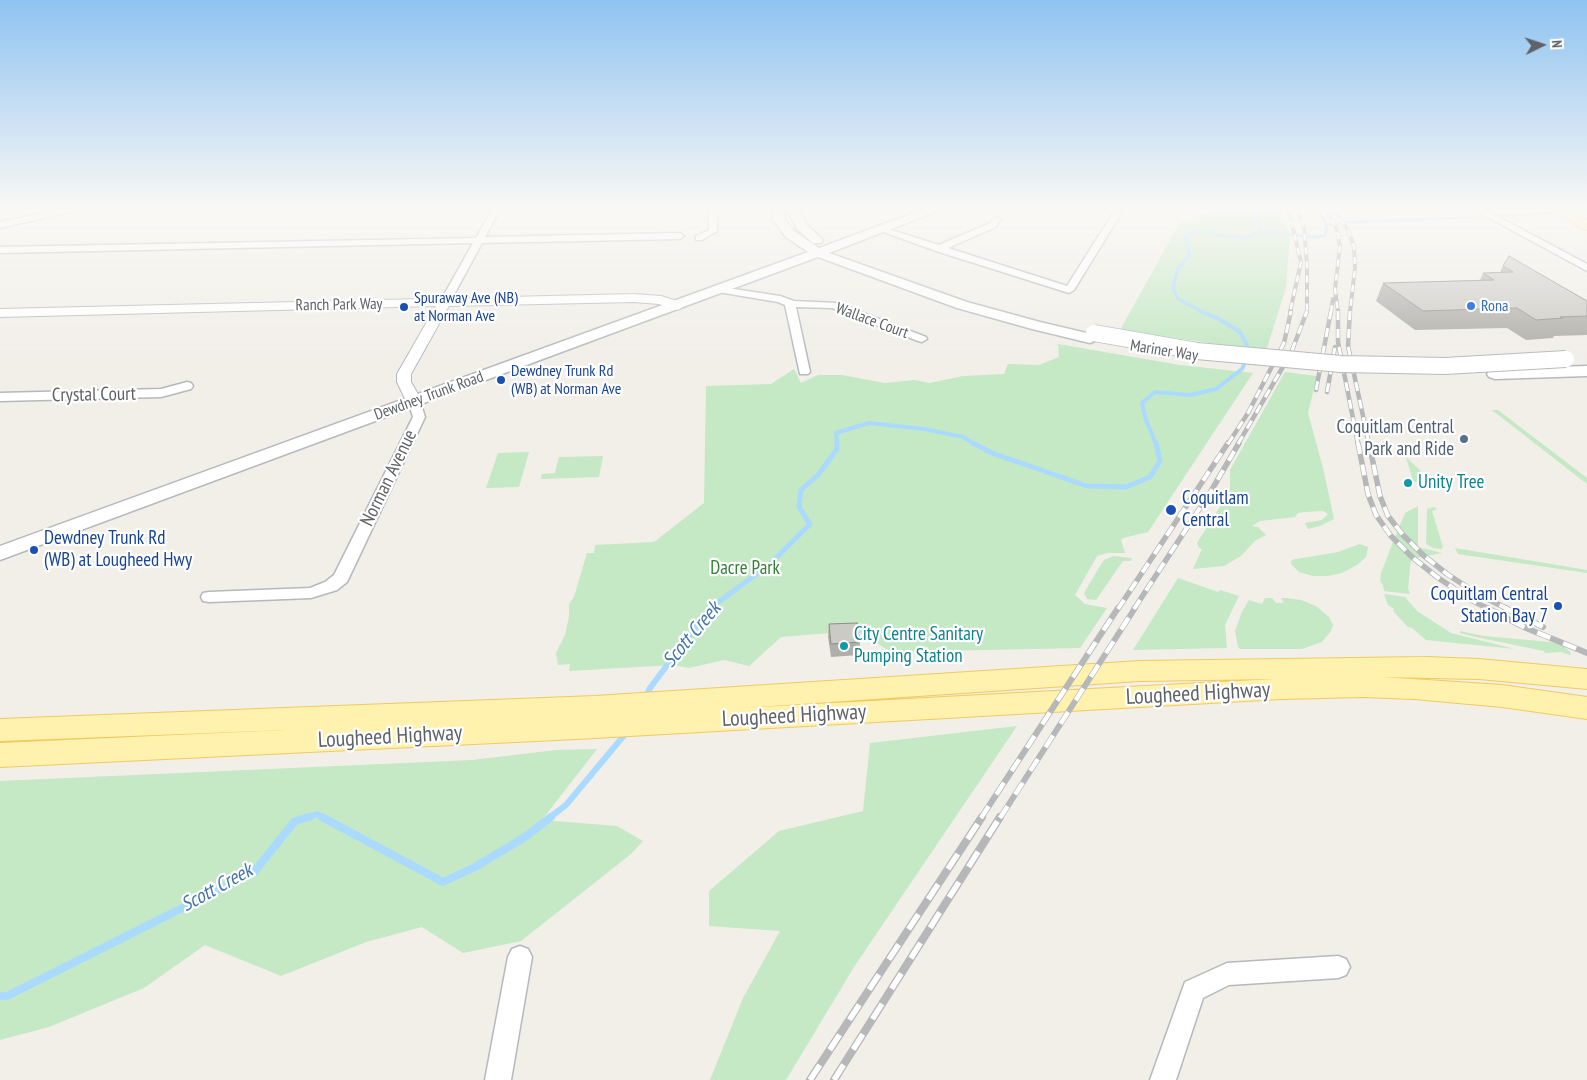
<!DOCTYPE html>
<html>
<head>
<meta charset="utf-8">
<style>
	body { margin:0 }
	#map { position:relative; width:1587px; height:1080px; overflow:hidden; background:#f1efe8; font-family:"PT Sans Narrow",sans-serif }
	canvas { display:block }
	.north { position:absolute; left:1517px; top:20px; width:50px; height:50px; -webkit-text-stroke:4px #fff; paint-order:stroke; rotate:86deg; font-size:14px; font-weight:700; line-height:20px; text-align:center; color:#5f6368 }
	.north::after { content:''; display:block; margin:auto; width:18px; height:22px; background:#5f6368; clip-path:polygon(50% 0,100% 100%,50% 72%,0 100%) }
</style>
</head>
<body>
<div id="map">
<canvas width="1587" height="1080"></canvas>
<div class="north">N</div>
</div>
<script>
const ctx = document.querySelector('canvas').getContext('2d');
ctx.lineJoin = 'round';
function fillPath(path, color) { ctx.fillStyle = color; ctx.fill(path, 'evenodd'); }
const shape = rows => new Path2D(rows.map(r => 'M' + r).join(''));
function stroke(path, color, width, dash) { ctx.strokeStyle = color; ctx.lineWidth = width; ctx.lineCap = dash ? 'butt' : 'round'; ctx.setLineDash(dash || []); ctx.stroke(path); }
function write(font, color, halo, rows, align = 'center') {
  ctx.font = font + ' "PT Sans Narrow",sans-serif'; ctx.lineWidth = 4.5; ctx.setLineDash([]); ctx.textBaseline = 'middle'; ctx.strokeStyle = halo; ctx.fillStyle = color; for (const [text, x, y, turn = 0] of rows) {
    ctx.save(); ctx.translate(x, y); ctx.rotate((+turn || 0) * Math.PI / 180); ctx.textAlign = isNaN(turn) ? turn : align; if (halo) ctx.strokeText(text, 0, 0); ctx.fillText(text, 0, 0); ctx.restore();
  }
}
fillPath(shape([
	[1210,207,1278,207,1290,234,1286,288,1266,351,1120,330,1179,224,1204,214],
	[1058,344,1180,365,1253,373,1148,532,1123,538,1121,540,1125,553,1108,553,1097,556,1075,595,1085,604,1107,608,1080,648,891,652,860,633,830,633,781,637,749,666,724,660,689,668,673,665,569,671,570,664,558,665,556,653,565,635,569,617,569,604,574,597,587,553,594,553,595,545,654,542,704,503,706,386,771,384,794,369,801,383,818,375,842,375,885,383,914,380,930,383,963,376,1004,374,1008,364,1039,365,1059,357],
	[1285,372,1317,376,1308,413,1323,468,1334,519,1320,526,1308,529,1305,523,1322,520,1328,514,1323,511,1305,512,1298,513,1295,517,1260,521,1252,526,1258,527,1266,535,1255,541,1241,556,1224,566,1193,569,1202,549,1199,548,1197,543,1230,491,1230,470],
	[1492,410,1498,410,1587,478,1587,484],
	[529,452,519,487,486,488,498,453],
	[603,456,599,477,541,479,542,474,555,473,559,457],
	[1406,457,1425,475,1431,483,1419,483,1413,481],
	[1418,506,1418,547,1442,553,1411,559,1408,588,1410,594,1384,591,1383,585,1380,581,1381,573,1393,542,1405,513],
	[1434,507,1437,509,1432,511,1443,547,1441,549,1433,548,1426,544,1427,509],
	[1360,544,1368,547,1366,557,1357,565,1342,573,1328,576,1313,576,1299,572,1291,564,1292,560,1296,559,1338,552],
	[1455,548,1587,570,1587,573,1458,554],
	[1113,556,1132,558,1131,561,1123,561,1096,600,1087,599,1084,593,1100,566,1104,560],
	[1178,578,1218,592,1220,590,1239,596,1225,625,1227,648,1133,650],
	[1384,594,1405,597,1417,611,1451,633,1515,649,1426,640,1412,628,1408,627,1393,611,1394,609,1388,605],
	[1265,598,1272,598,1276,603,1284,603,1281,598,1286,598,1301,600,1316,606,1329,617,1333,625,1331,631,1322,642,1302,649,1240,649,1238,647,1235,631,1242,612,1249,600,1262,604],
	[1460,631,1484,636,1561,643,1571,653,1570,655,1561,652,1545,653,1544,651,1471,636,1460,633],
	[1017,726,854,967,786,1080,710,1080,743,998,780,931,709,926,709,891,779,831,863,811,870,743],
	[597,749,542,820,617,826,643,841,631,854,521,941,463,953,422,927,366,942,281,976,205,945,144,988,49,1027,0,1040,0,781,472,760,556,750]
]), '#c5e8c5');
stroke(shape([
	[1252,207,1261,231],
	[1498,216,1552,213],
	[1327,225,1351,222,1482,217],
	[1203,312,1178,299,1173,287,1178,269,1190,254,1185,236,1196,231,1244,238,1261,231,1312,237,1325,236,1327,225,1316,207]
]), '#aadaff', 3);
stroke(shape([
	[837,444,836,433,869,423,924,429,963,437,975,444],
	[1156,444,1146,420,1142,403,1155,392,1190,395,1216,389,1242,369,1247,358,1247,345,1240,332,1219,319,1200,311]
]), '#aadaff', 4);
stroke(shape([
	[973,443,992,453,1087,486,1126,487,1150,477,1160,461,1156,443],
	[709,609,770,564,810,524,799,507,801,490,818,475,837,449,837,443]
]), '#aadaff', 5);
stroke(shape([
	[646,697,650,688,710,608],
	[305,818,317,814,324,818],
	[549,818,566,805,626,733]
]), '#aadaff', 6);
stroke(shape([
	[322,817,443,882,475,867,525,837,551,817],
	[0,996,7,996,254,872,295,821,309,817]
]), '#aadaff', 8);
const minor = shape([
	[74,207,92,207,0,228,0,222,74,207],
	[493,207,501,207,485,237,680,233,684,236,680,239,482,243,450,302,445,305,440,302,473,243,0,253,0,247,476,238,493,207],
	[709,207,717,207,717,231,702,240,696,240,696,236,709,230,709,207],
	[1098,207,1112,207,1122,212,1074,290,1069,293,936,251,878,230,885,228,939,245,990,223,993,218,999,218,1000,220,996,227,948,248,1067,286,1113,213,1098,207],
	[1469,207,1480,207,1587,264,1587,271,1469,207],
	[721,287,780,296,794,301,837,303,926,337,927,339,922,342,918,341,832,308,796,307,810,372,808,374,800,374,785,305,778,302,718,292,716,290,721,287],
	[187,382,191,383,193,386,191,389,161,397,0,401,0,393,161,389,187,382],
	[414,397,420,401,425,417,347,582,337,590,311,598,209,602,203,601,201,597,203,593,209,592,310,588,325,582,334,575,413,417,408,401,414,397],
	[520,946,528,949,532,957,511,1080,485,1080,508,957,512,949,520,946],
	[1338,956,1346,959,1350,967,1346,975,1338,978,1229,985,1203,998,1176,1080,1150,1080,1185,982,1227,963,1338,956]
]);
const tertiary = shape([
	[634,294,661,296,683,303,684,306,678,310,659,304,634,302,449,306,411,374,411,382,422,401,419,404,414,406,409,404,406,401,397,382,397,374,436,306,0,317,0,309,634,294]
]);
const secondary = shape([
	[771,207,783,207,785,220,794,231,819,248,930,207,948,207,829,253,967,302,1040,322,1095,335,1098,338,1095,341,1090,343,1032,329,957,308,818,257,0,560,0,546,808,252,786,237,773,220,771,207],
	[786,207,798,207,806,224,823,240,821,243,813,243,797,229,786,207],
	[1587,366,1587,376,1495,379,1489,377,1487,374,1489,371,1495,369,1587,366]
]);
const primary = shape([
	[1552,207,1567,207,1587,220,1587,230,1582,229,1552,207],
	[1426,657,1479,659,1587,669,1587,689,1479,679,1382,677,1502,685,1587,697,1587,719,1502,707,1414,699,1363,697,1281,699,577,739,0,767,0,743,287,730,0,741,0,719,595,696,1139,661,1426,657],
	[1275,679,742,708,1139,681,1275,679]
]);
stroke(minor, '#b5b8bc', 3);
stroke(tertiary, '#b5b8bc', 2);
stroke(secondary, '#b6babf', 3);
stroke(primary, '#f2c960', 2);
fillPath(minor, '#fff');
fillPath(tertiary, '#fff');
fillPath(secondary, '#fff');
fillPath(primary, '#fff2af');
const railFar4 = shape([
	[1288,207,1301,262,1290,312],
	[1296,207,1304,228,1307,264,1307,312],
	[1325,207,1337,230,1340,246,1335,289,1338,312],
	[1332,207,1348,230,1354,247,1355,268,1350,312],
	[1331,312,1333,299]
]);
const railFar3 = shape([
	[1338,311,1338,342,1358,444],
	[1350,311,1348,346,1369,444],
	[1316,390,1331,311],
	[1327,392,1335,347],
	[1228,444,1248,413,1284,343,1291,311],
	[1238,444,1291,353,1307,311]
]);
const railFar2 = shape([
	[1358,443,1368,494,1376,515,1391,536,1412,557,1437,577,1471,600,1489,609],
	[1369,443,1380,496,1388,516,1403,535,1423,555,1447,574,1481,596,1508,609],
	[1118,609,1228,443],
	[1134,609,1211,491,1239,443]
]);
const railFar1 = shape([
	[1487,608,1526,628,1587,653],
	[1505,608,1543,627],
	[981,818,1118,608],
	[1000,818,1135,608]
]);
const rail = shape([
	[810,1080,982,817],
	[834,1080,1000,817]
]);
stroke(railFar4, '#b6b7b8', 4);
stroke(railFar3, '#b6b7b8', 4.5);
stroke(railFar2, '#b6b7b8', 5.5);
stroke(railFar1, '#b6b7b8', 6);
stroke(rail, '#b6b7b8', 8);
stroke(railFar4, '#fff', 2.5, [7]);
stroke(railFar3, '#fff', 3, [9]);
stroke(railFar2, '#fff', 4, [11]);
stroke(railFar1, '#fff', 4.5, [14]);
stroke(rail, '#fff', 5.5, [18]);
const secondaryBridge = shape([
	[1094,333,1197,351,1341,364,1445,366,1566,359]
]);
stroke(secondaryBridge, '#b6babf', 18, []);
stroke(secondaryBridge, '#fff', 16);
fillPath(shape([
	[1503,266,1587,301,1587,335,1554,336,1553,338,1526,340,1507,328,1415,330,1376,301,1383,283,1480,280,1483,273,1500,272],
	[829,624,860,642,859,655,831,657,828,637]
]), '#afaea9');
const building = shape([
	[1509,256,1587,301,1587,316,1560,317,1563,318,1536,320,1517,308,1423,311,1383,283,1494,280,1483,273,1513,272,1503,266,1509,256],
	[857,623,860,642,831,644,829,624,857,623]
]);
fillPath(building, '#cccac5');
stroke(building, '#8f8d8a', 1);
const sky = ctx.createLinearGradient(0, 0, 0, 359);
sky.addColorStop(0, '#8fc3f1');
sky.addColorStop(0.58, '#f9f8f5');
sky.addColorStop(1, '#f9f8f500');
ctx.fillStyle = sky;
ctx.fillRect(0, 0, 1587, 359);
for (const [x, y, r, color] of [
	[1471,306,5,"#3f7fe0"],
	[404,307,5,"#1a4fb4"],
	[501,380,5,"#1a4fb4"],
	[1464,439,5,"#5c6f8a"],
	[1408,483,5,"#0f9aa8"],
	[1171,510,6,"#1a4fb4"],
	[34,550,5,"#1a4fb4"],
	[1558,606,5,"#1a4fb4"],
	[844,646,5,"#0f9aa8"]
]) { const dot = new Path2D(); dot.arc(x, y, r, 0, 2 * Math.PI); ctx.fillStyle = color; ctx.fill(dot); stroke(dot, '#fff', 2); }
write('16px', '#164399', '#fff', [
	["Spuraway Ave (NB)",414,298],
	["at Norman Ave",414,316],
	["Dewdney Trunk Rd",511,371],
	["(WB) at Norman Ave",511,389]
], 'left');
write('16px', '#5f6368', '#fff', [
	["Ranch Park Way",339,305,-1],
	["Wallace Court",872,321,20],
	["Mariner Way",1164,351,9],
	["Dewdney Trunk Road",429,396,-20]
]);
write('16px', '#366cbe', '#fff', [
	["Rona",1481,306]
], 'left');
write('19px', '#5f6368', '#fff', [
	["Crystal Court",94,395,-1],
	["Norman Avenue",389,478,-64]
]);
write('19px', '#4e5e75', '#fff', [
	["Coquitlam Central",1454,428],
	["Park and Ride",1454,450]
], 'right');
write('19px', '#0d838f', '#fff', [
	["Unity Tree",1418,483],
	["City Centre Sanitary",854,635],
	["Pumping Station",854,657]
], 'left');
write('19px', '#164399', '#fff', [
	["Coquitlam",1182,499],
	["Central",1182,521],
	["Dewdney Trunk Rd",44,539],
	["(WB) at Lougheed Hwy",44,561],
	["Coquitlam Central",1548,595,"right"],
	["Station Bay 7",1548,617,"right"]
], 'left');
write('19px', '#348238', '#fff', [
	["Dacre Park",745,569]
]);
write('italic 20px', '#4174aa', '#fff', [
	["Scott Creek",692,635,-50],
	["Scott Creek",217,888,-29]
]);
write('22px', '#5f6368', '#fff', [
	["Lougheed Highway",1198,694,-3],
	["Lougheed Highway",794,716,-3],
	["Lougheed Highway",390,737,-3]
]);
</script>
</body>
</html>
